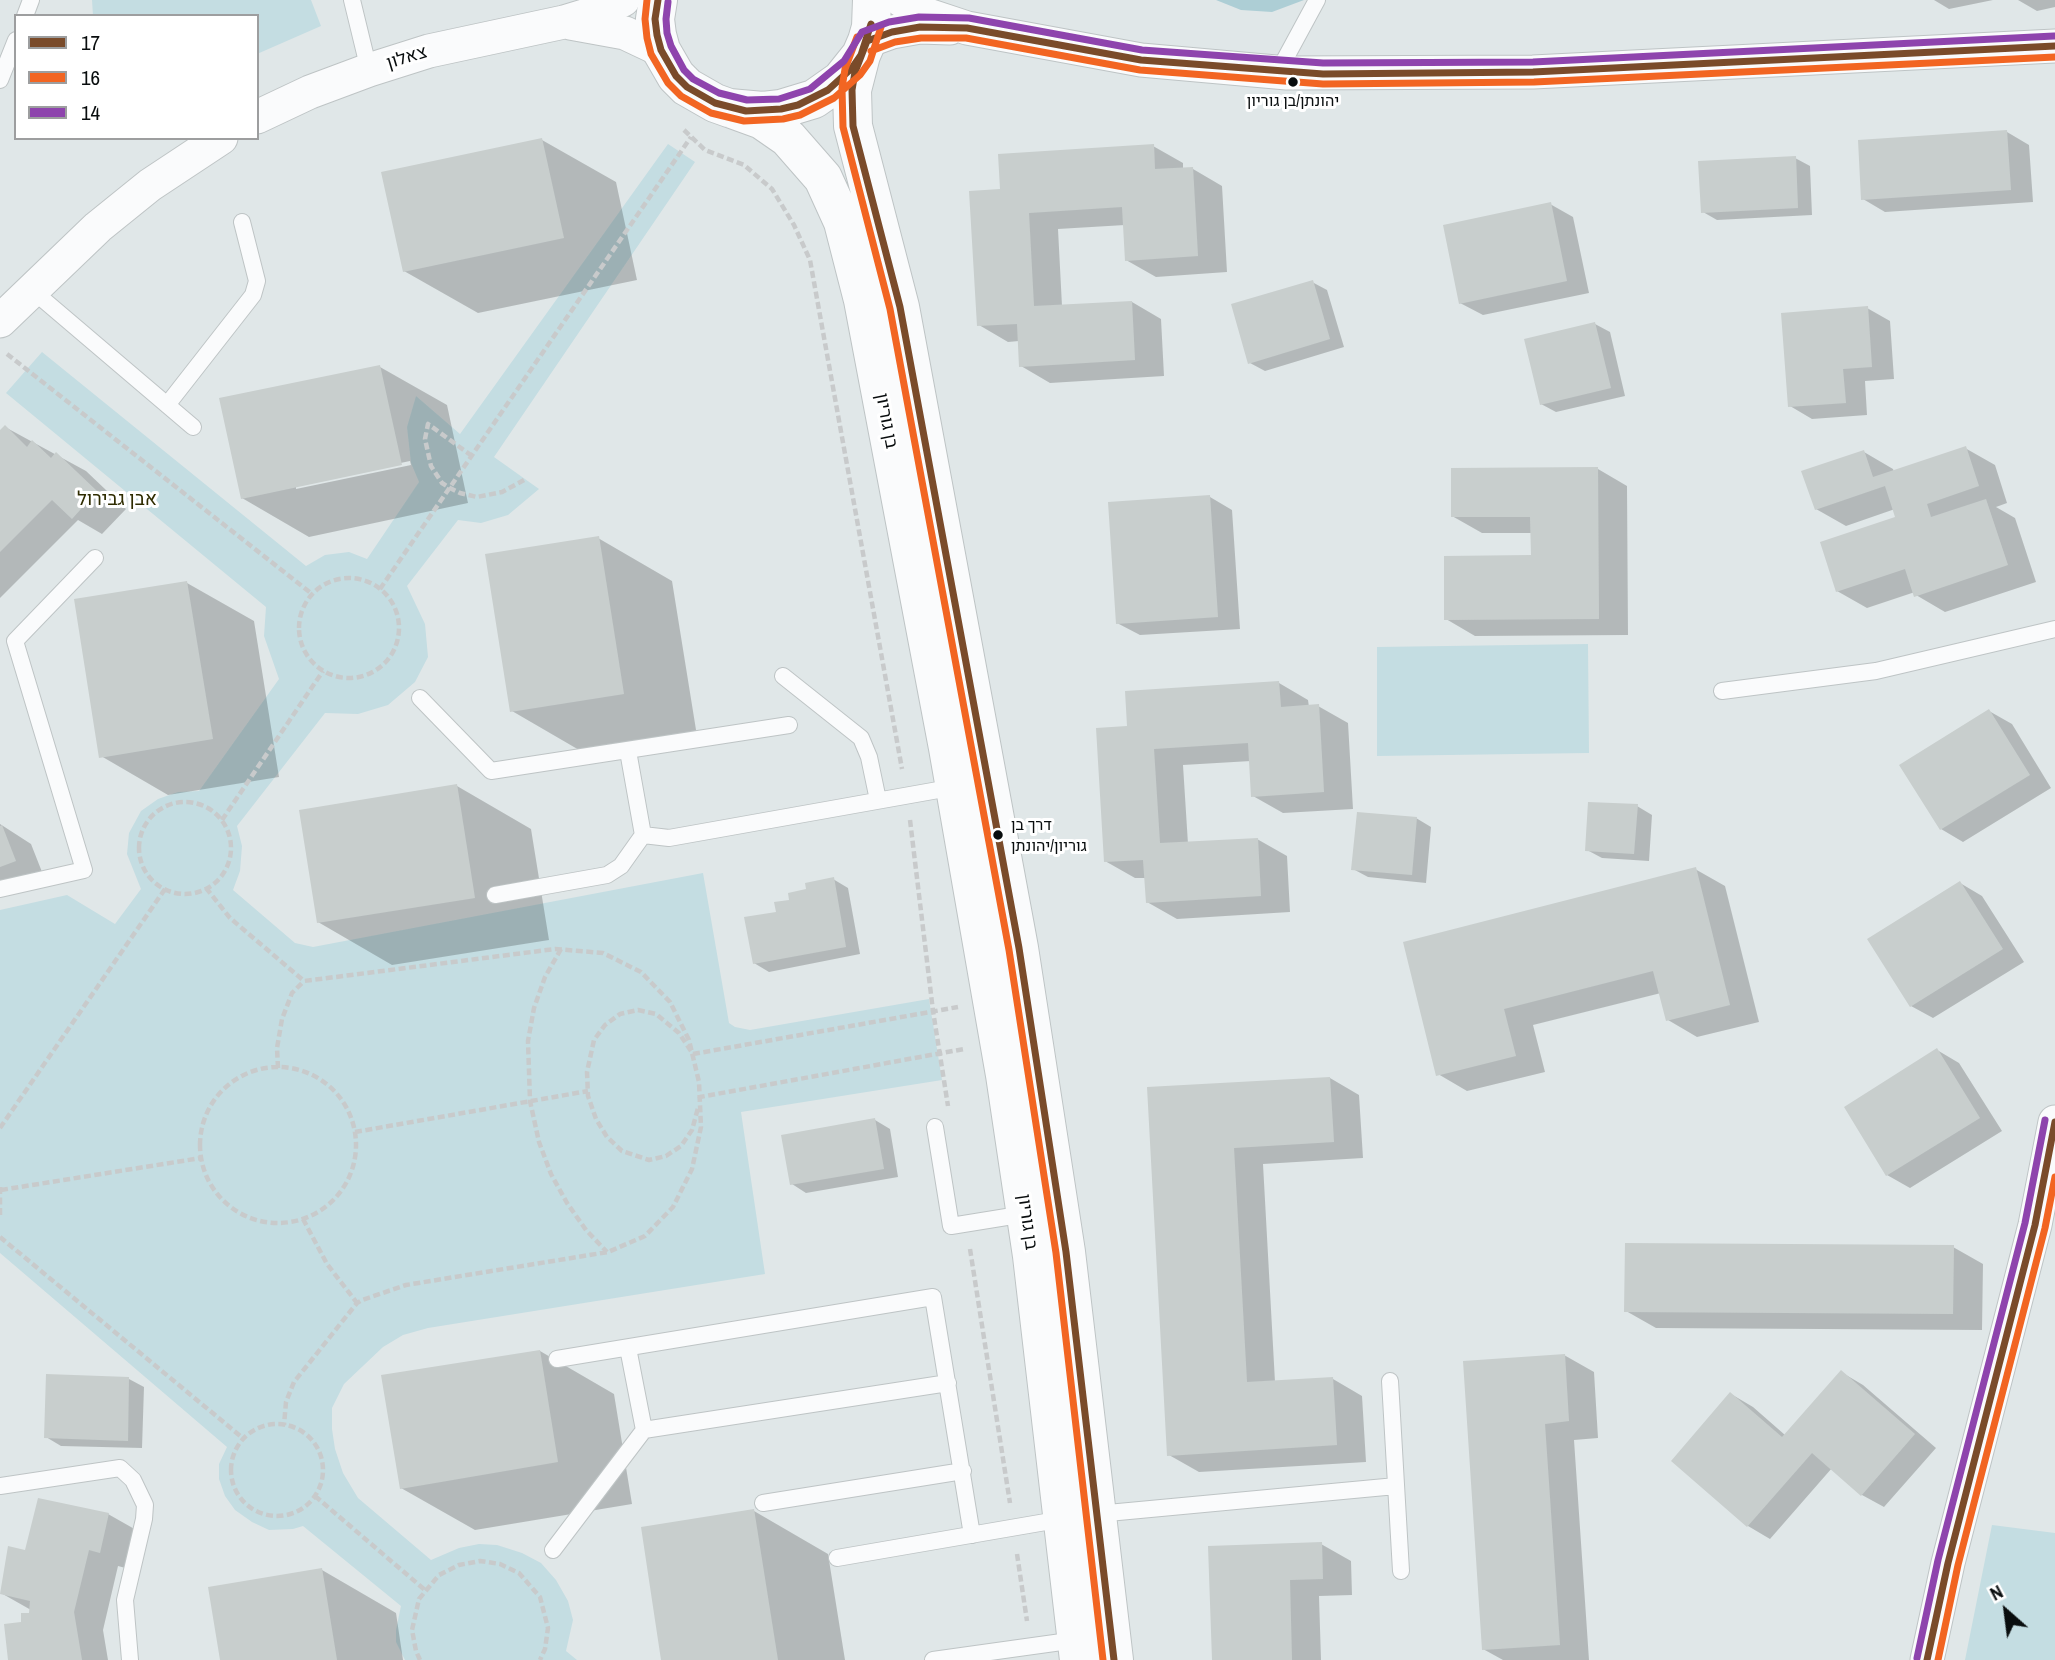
<!DOCTYPE html>
<html>
<head>
<meta charset="utf-8">
<style>
	body { margin:0 }
	#map { position:relative; width:2055px; height:1660px; overflow:hidden; background:#e0e7e8; font-family:"Archivo Narrow",sans-serif }
	canvas { display:block }
	.legend { position:absolute; left:14px; top:14px; width:245px; height:126px; box-sizing:border-box; background:#fff; border:2px solid #9d9e9f; margin:0; padding:9px 12px; list-style:none; font-size:21px; color:#090d0e }
	.legend li { display:flex; align-items:center; gap:14px; height:35px }
	.legend b { width:35px; border:2px solid #9d9e9f }
	.north { position:absolute; left:1971px; top:1576px; width:70px; height:70px; -webkit-text-stroke:5px #fff; paint-order:stroke; rotate:332deg; font-size:19px; font-weight:700; line-height:28px; text-align:center; color:#090d0e }
	.north::after { content:''; display:block; margin:auto; width:24px; height:32px; background:#090d0e; clip-path:polygon(50% 0,100% 100%,50% 72%,0 100%) }
</style>
</head>
<body>
<div id="map">
<canvas width="2055" height="1660"></canvas>
<ul class="legend">
<li><b style="height:9px;background:#7a4b2a"></b>17</li>
<li><b style="height:9px;background:#f26522"></b>16</li>
<li><b style="height:9px;background:#8e44ad"></b>14</li>
</ul>
<div class="north">N</div>
</div>
<script>
const ctx = document.querySelector('canvas').getContext('2d');
ctx.lineJoin = 'round';
function fillPath(path, color) { ctx.fillStyle = color; ctx.fill(path, 'evenodd'); }
const shape = rows => new Path2D(rows.map(r => 'M' + r).join(''));
function stroke(path, color, width, dash) { ctx.strokeStyle = color; ctx.lineWidth = width; ctx.lineCap = dash ? 'butt' : 'round'; ctx.setLineDash(dash || []); ctx.stroke(path); }
function write(font, color, halo, rows, align = 'center') {
  ctx.font = font + ' "Archivo Narrow",Heebo,sans-serif'; ctx.lineWidth = 6; ctx.setLineDash([]); ctx.textBaseline = 'middle'; ctx.strokeStyle = halo; ctx.fillStyle = color; for (const [text, x, y, turn = 0] of rows) {
    ctx.save(); ctx.translate(x, y); ctx.rotate((+turn || 0) * Math.PI / 180); ctx.textAlign = isNaN(turn) ? turn : align; if (halo) ctx.strokeText(text, 0, 0); ctx.fillText(text, 0, 0); ctx.restore();
  }
}
fillPath(shape([
	[92,0,311,0,321,26,257,54,257,16,93,16],
	[668,144,695,162,494,457,539,489,508,515,481,523,458,520,407,586,425,624,428,657,415,682,388,705,358,714,325,713,237,826,242,846,240,871,233,890,295,943,313,947,703,873,729,1023,735,1027,750,1030,929,999,942,1080,741,1112,765,1274,428,1328,403,1335,383,1347,344,1384,332,1408,332,1429,335,1449,343,1473,358,1498,431,1560,459,1548,479,1544,497,1545,522,1553,541,1563,556,1580,568,1601,573,1620,566,1651,577,1660,405,1660,396,1642,396,1630,401,1606,303,1526,293,1529,269,1530,252,1522,235,1510,225,1496,219,1479,219,1464,227,1447,0,1253,0,910,67,895,115,924,141,889,127,854,129,833,141,811,158,799,178,792,199,791,279,679,264,636,266,607,6,393,42,352,306,566,325,555,349,552,367,559,419,482,411,463,407,427,416,396,460,434],
	[1588,644,1589,753,1377,756,1377,647],
	[1992,1525,2055,1533,2055,1660,1965,1660]
]), '#c4dde2');
fillPath(shape([
	[1216,0,1304,0,1272,12,1241,10]
]), '#adced5');
fillPath(shape([
	[1934,0,1993,0,1949,9],
	[2018,0,2055,0,2055,7,2037,11],
	[2007,132,2029,145,2033,202,1885,212,1863,199],
	[542,140,616,182,637,280,478,313,404,271],
	[1153,146,1183,163,1183,169,1193,169,1222,186,1227,272,1156,277,1126,260,1125,225,1058,229,1062,306,1132,302,1161,319,1164,376,1050,383,1021,366,1019,341,1008,342,979,325,1002,190],
	[1795,158,1810,166,1812,215,1717,220,1703,212],
	[1550,204,1573,217,1589,293,1483,315,1460,303],
	[1312,282,1327,290,1344,347,1265,371,1250,363],
	[1867,308,1890,321,1894,379,1865,381,1867,415,1812,419,1790,406],
	[1595,324,1610,332,1625,396,1556,412,1541,404],
	[380,367,447,405,468,503,309,537,242,498],
	[410,461,411,465,296,489,296,485],
	[5,427,86,471,126,509,102,534,78,520,0,598,0,433],
	[1965,448,1995,465,2007,503,1996,507,2015,518,2036,582,1945,612,1916,595,1915,592,1867,608,1837,591,1897,518,1895,509,1846,526,1816,509,1864,452,1893,469,1894,472],
	[1598,469,1627,486,1628,635,1475,636,1446,619,1532,556,1532,533,1482,533,1452,516],
	[1210,497,1232,510,1240,629,1140,635,1117,623],
	[598,538,672,581,697,736,586,754,512,711],
	[187,583,254,621,279,777,168,795,101,756],
	[1279,683,1308,700,1309,707,1318,706,1348,723,1353,809,1283,813,1253,796,1251,761,1183,765,1188,844,1257,839,1287,856,1290,912,1177,919,1147,902,1146,878,1135,878,1105,861,1129,728],
	[1989,711,2012,724,2051,788,1963,842,1941,829],
	[457,786,531,829,549,940,392,965,318,922],
	[1637,806,1652,815,1649,861,1602,858,1587,850],
	[1416,818,1431,827,1426,883,1368,877,1353,869],
	[0,824,31,844,44,877,0,895],
	[1695,869,1725,886,1759,1022,1697,1037,1668,1020,1661,993,1533,1025,1545,1072,1467,1091,1438,1074,1405,943],
	[833,879,848,888,860,954,769,972,754,963,791,901],
	[1960,883,1982,896,2024,962,1933,1018,1911,1006],
	[1937,1050,1959,1063,2002,1131,1910,1188,1887,1175],
	[1330,1078,1359,1095,1363,1158,1263,1164,1275,1382,1333,1379,1362,1396,1366,1462,1199,1472,1169,1455,1148,1088],
	[875,1120,890,1129,898,1177,806,1193,792,1184],
	[1953,1247,1983,1264,1982,1330,1656,1328,1626,1311],
	[540,1351,614,1394,632,1504,475,1530,401,1488],
	[1564,1355,1594,1372,1598,1438,1574,1440,1589,1660,1503,1660,1483,1649,1464,1362],
	[1841,1372,1863,1385,1936,1448,1884,1507,1862,1495,1832,1468,1770,1539,1748,1526,1731,1394,1753,1407,1785,1435],
	[129,1379,144,1387,142,1448,61,1446,46,1437],
	[754,1511,828,1554,845,1660,663,1660],
	[108,1514,138,1531,129,1569,118,1566,103,1630,108,1660,10,1660,23,1624,31,1610,1,1593,26,1552],
	[1321,1544,1351,1561,1352,1595,1319,1596,1321,1660,1213,1660],
	[322,1570,396,1613,403,1660,222,1660]
]), '#0003');
fillPath(shape([
	[2007,130,2011,190,1861,200,1858,140],
	[542,138,564,238,403,272,381,172],
	[1154,144,1155,169,1193,167,1198,256,1125,261,1122,207,1029,213,1034,306,1132,301,1135,360,1019,367,1017,324,977,326,969,191,1000,189,998,154],
	[1796,156,1798,208,1701,213,1698,161],
	[1551,202,1567,281,1459,304,1443,225],
	[1313,280,1330,339,1248,364,1231,304],
	[1868,306,1872,367,1843,369,1846,403,1788,407,1781,313],
	[1595,322,1611,388,1540,405,1524,339],
	[380,365,402,465,241,499,219,398],
	[5,425,27,447,32,440,51,458,56,452,97,491,72,519,52,500,0,552,0,430],
	[1966,446,1979,486,1927,504,1931,517,1986,499,2008,565,1914,597,1905,569,1836,592,1820,542,1895,517,1885,486,1815,510,1801,471,1864,450,1873,477],
	[1598,467,1599,619,1444,620,1444,556,1531,555,1530,517,1451,517,1451,468],
	[1210,495,1218,617,1116,624,1108,502],
	[599,536,624,694,510,712,485,554],
	[187,581,213,739,99,758,74,599],
	[1279,681,1281,707,1319,704,1324,792,1251,797,1248,743,1154,749,1160,843,1258,838,1261,896,1146,903,1143,860,1104,862,1096,728,1127,726,1125,691],
	[1989,709,2030,775,1940,830,1899,765],
	[457,784,475,898,317,923,299,810],
	[1588,802,1638,804,1634,854,1585,851],
	[1357,812,1417,817,1412,875,1351,870],
	[2,825,16,861,0,867,0,826],
	[1696,867,1730,1005,1666,1021,1653,971,1504,1009,1516,1056,1436,1076,1403,942],
	[834,877,846,947,753,964,744,917,776,912,774,902,789,900,788,893,806,889,805,883],
	[1960,881,2003,949,1910,1007,1867,939],
	[1937,1048,1980,1118,1886,1176,1844,1107],
	[1330,1077,1334,1142,1234,1148,1247,1382,1333,1377,1337,1445,1167,1456,1147,1087],
	[875,1118,884,1169,790,1185,781,1135],
	[1625,1243,1954,1245,1953,1314,1624,1312],
	[540,1350,558,1462,400,1489,381,1375],
	[1565,1354,1569,1421,1545,1424,1560,1645,1482,1650,1463,1361],
	[1841,1370,1915,1434,1861,1496,1812,1453,1747,1527,1671,1461,1730,1392,1782,1437],
	[46,1374,129,1377,128,1441,44,1438],
	[38,1498,109,1513,100,1553,89,1550,74,1612,82,1660,8,1660,4,1624,21,1622,21,1613,29,1613,30,1601,0,1594,8,1546,25,1550],
	[754,1509,778,1660,661,1660,641,1527],
	[1322,1542,1323,1579,1290,1580,1292,1660,1212,1660,1208,1546],
	[322,1568,337,1660,220,1660,208,1587]
]), '#c8cecd');
const service = shape([
	[352,0,369,70],
	[25,16,31,0],
	[1278,72,1317,0],
	[0,80,16,40],
	[32,290,193,427],
	[167,405,253,295,257,281,242,222],
	[783,676,861,738,869,757,878,800],
	[1722,691,1876,671,2055,629],
	[420,698,491,771,789,725],
	[643,835,669,838,955,787],
	[0,889,84,870,15,641,95,558],
	[495,895,607,875,621,866,643,835,628,751],
	[935,1127,951,1226,1025,1214],
	[557,1359,933,1297,972,1535],
	[1390,1381,1401,1571],
	[644,1430,948,1383],
	[0,1486,120,1468,133,1480,145,1505,144,1519,125,1600,130,1660],
	[763,1503,963,1471],
	[1097,1514,1396,1486],
	[553,1550,644,1430,628,1348],
	[837,1558,1063,1519],
	[933,1660,1076,1640]
]);
const minor = shape([
	[901,0,928,15,967,28,1141,60,1287,73,1533,72,2055,46],
	[570,23,625,33,661,50],
	[867,41,892,32,920,27,950,28],
	[257,117,310,92,369,70,429,51,564,22,597,12,623,0],
	[0,321,98,227,150,185,221,138],
	[1927,1660,1948,1563,2035,1225,2055,1122]
]);
const tertiary = shape([
	[658,0,655,19,657,35,661,50,676,76,687,87,715,103,729,108,763,111,781,109,814,99,841,80,861,55,867,41,871,27,872,0],
	[861,55,852,90,853,126,900,307,1019,948,1066,1252,1114,1660],
	[729,108,762,120,788,138,823,178,843,222,863,300,948,748,1005,1075,1032,1256,1079,1660]
]);
stroke(service, '#bec4c5', 18);
stroke(minor, '#bec4c5', 35);
stroke(tertiary, '#bec4c5', 40);
stroke(shape([
	[684,130,705,150,744,165,772,189,794,225,810,260,902,769],
	[7,354,312,594],
	[472,456,428,424,425,439,431,466,442,483,450,488,460,493,477,497,502,492,524,480],
	'299 628a50 50 0 1 1 100 0a50 50 0 1 1-100 0Z',
	[380,589,691,137],
	'139 848a46 46 0 1 1 92 0a46 46 0 1 1-92 0Z',
	[222,820,323,671],
	[910,820,933,1011,948,1106],
	[206,888,230,918,304,981,555,949,603,953,641,972,670,1002,689,1040,699,1082,701,1127,692,1169,673,1207,645,1236,608,1252,406,1285,362,1300,357,1303,294,1382,286,1402,284,1425],
	[561,949,545,977,534,1008,528,1041,530,1101,539,1142,551,1174,567,1203,586,1230,607,1252],
	[691,1051,679,1033,656,1014,638,1010,620,1014,605,1025,594,1040,587,1072,588,1096,596,1119,607,1137,622,1151,649,1160,666,1156,681,1146,692,1130,698,1108],
	[693,1054,958,1007],
	'200 1145a78 78 0 1 1 156 0a78 78 0 1 1-156 0Z',
	[278,1068,277,1048,282,1019,292,993,304,981],
	[699,1099,700,1097,964,1049],
	[0,1128,165,889],
	[355,1132,588,1091],
	[0,1187,0,1215],
	[1,1190,201,1158],
	[303,1219,327,1264,357,1303],
	[0,1237,244,1439],
	[970,1249,1010,1503],
	'231 1470a46 46 0 1 1 92 0a46 46 0 1 1-92 0Z',
	[315,1496,425,1590],
	[1017,1554,1027,1621],
	[420,1660,416,1651,412,1630,419,1599,439,1575,459,1565,480,1561,500,1564,519,1573,540,1597,548,1628,545,1649,540,1660]
]), '#c8cacb', 4.5, [7, 3.5]);
stroke(service, '#fafbfc', 16);
stroke(minor, '#fafbfc', 33);
stroke(tertiary, '#fafbfc', 38);
stroke(shape([
	[658,0,655,19,657,35,661,50,676,76,687,87,715,103,746,111,781,109,798,105,828,90,852,68,861,55,871,24],
	[867,41,855,72,852,90,853,126,900,307,1019,948,1066,1252,1114,1660],
	[867,41,892,32,920,27,967,28,1141,60,1323,74,1533,72,2055,46],
	[1927,1660,1948,1563,2035,1225,2055,1122]
]), '#7a4b2a', 7);
stroke(shape([
	[647,0,645,19,647,38,651,54,668,83,681,96,711,113,744,121,783,119,800,115,834,98,860,75,870,61,881,27],
	[857,37,845,69,842,88,843,127,890,309,1009,950,1056,1253,1103,1660],
	[871,51,895,42,921,38,966,38,1140,70,1323,84,1534,82,2055,57],
	[1938,1660,1958,1565,2045,1228,2055,1177]
]), '#f26522', 7);
stroke(shape([
	[668,2,666,19,667,33,671,46,684,70,693,79,719,93,747,100,779,99,810,89,844,61,862,32,889,22,919,17,969,18,1142,50,1323,63,1533,62,2054,36],
	[1917,1658,1938,1560,2025,1223,2045,1120]
]), '#8e44ad', 7);
for (const [x, y, r, color] of [
	[1293,82,6,"#090d0e"],
	[998,835,6,"#090d0e"]
]) { const dot = new Path2D(); dot.arc(x, y, r, 0, 2 * Math.PI); ctx.fillStyle = color; ctx.fill(dot); stroke(dot, '#fff', 2.5); }
write('16px', '#090d0e', '#fff', [
	["יהונתן/בן גוריון",1293,102],
	["דרך בן",1011,826,"left"],
	["גוריון/יהונתן",1011,847,"left"]
]);
write('18px', '#090d0e', '#fff', [
	["צאלון",407,58,-17],
	["בן גוריון",886,421,79],
	["בן גוריון",1027,1222,82]
]);
write('19px', '#2f2c01', '#fff', [
	["אבן גבירול",117,500]
]);
</script>
</body>
</html>
